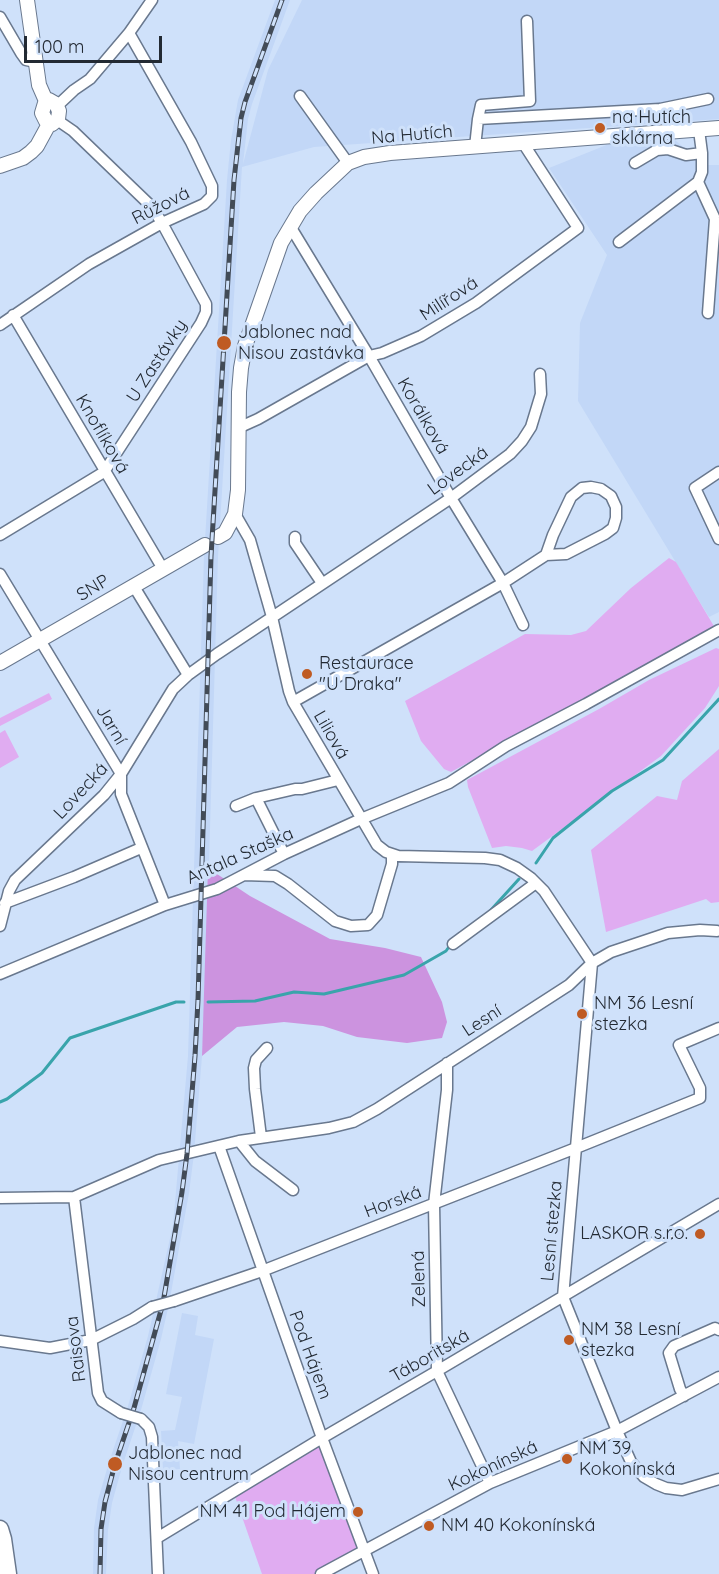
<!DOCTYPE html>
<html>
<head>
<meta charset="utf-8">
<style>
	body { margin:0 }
	#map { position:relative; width:719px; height:1574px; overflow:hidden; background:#cfe1fa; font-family:Quicksand,sans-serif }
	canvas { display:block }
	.scale { position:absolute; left:24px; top:36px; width:138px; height:27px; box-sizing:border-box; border:3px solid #232a33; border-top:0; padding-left:8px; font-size:18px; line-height:21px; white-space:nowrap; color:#232a33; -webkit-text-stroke:4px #cfe1fa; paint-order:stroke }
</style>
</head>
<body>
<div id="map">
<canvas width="719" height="1574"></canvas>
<div class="scale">100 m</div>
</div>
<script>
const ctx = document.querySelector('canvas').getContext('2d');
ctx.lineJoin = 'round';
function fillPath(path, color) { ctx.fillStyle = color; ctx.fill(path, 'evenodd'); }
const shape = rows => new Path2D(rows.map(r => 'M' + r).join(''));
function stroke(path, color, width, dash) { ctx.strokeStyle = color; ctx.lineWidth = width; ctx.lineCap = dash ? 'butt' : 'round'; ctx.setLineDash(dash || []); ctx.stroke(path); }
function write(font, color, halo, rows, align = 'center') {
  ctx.font = font + ' Quicksand,sans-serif'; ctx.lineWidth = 6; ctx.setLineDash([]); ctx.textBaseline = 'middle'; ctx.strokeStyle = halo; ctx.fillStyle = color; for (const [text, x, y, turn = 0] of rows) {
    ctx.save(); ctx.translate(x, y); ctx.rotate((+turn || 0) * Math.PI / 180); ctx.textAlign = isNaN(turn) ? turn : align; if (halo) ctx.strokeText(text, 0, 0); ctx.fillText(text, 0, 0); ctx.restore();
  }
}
fillPath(shape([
	[275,0,290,0,252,104,248,119,243,164,268,70,302,0,719,0,719,119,314,147,242,167,218,556,205,1000,202,1056,194,1154,189,1193,169,1304,161,1339,141,1410,122,1467,112,1503,108,1530,106,1574,93,1574,94,1528,98,1500,109,1462,128,1406,148,1336,173,1225,188,1056,204,556,227,180,231,140,238,100],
	[675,140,704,165,719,165,719,612,709,617,578,401,580,323,607,255,549,168,609,144],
	[182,1313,198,1316,195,1335,214,1339,194,1444,178,1441,180,1469,163,1470,161,1431,175,1430,182,1397,166,1394]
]), '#c2d7f7');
fillPath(shape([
	[669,558,676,562,715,628,451,772,444,769,421,741,405,701,525,634,571,635,586,631,631,588],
	[716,648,719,649,719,686,705,708,661,756,532,851,522,848,506,846,492,848,468,787,467,780,599,709,649,680],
	[49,693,52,699,0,726,0,718],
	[5,730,19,757,0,768,0,733],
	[719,749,719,902,711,903,706,899,606,932,591,850,657,796,677,800,682,781],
	[322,1438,365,1550,321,1574,262,1574,233,1491]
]), '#e0acf1');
fillPath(shape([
	[208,868,250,896,330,939,385,948,421,957,442,1002,447,1022,442,1038,407,1043,357,1037,323,1026,284,1022,237,1027,202,1056]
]), '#cc93df');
stroke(shape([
	[536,863,553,838,612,791,663,760,719,699],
	[490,911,519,879],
	[208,1002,255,1001,294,992,324,994,404,975,446,951,451,944],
	[0,1102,7,1099,42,1073,70,1038,176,1002,184,1002]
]), '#39a4ab', 3);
const street = shape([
	[0,17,21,53,26,60,36,62],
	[300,96,348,163],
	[57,106,74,90,90,79,129,33,152,0],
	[478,119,481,105,530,101,527,21],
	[699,130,702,153,702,172,698,182,715,219,719,223],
	[475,147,478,119,660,109,708,99],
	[635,163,657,150,668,149,686,155,702,153],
	[290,226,369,356,451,498,503,583,523,625],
	[619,242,698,182],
	[708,313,715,219],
	[13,315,163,569],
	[0,325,89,264,162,223,204,204,212,196,212,186,191,142,129,33],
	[238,428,258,419,369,356,382,353,421,336,476,303,578,228,523,143],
	[719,472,695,488,719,539],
	[235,514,250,540,272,617,289,691,293,702,377,845,386,852,398,856,485,858,500,860,517,868,531,878,544,891,592,963],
	[0,535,104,472,201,323,206,312,206,304,162,223,152,207,73,131,57,120],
	[295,537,295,543,322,583],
	[0,574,121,774,121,794,165,905],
	[133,585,188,675],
	[293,702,503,583,546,555,553,535,571,497,582,488,591,487,601,489,611,496,616,507,616,518,613,528,605,534,566,554,546,555],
	[236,806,256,798],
	[284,854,256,798,295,789,302,789,338,780],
	[244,875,275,876,288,884,335,921,351,926,368,925,377,915,392,864,392,855],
	[5,903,74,877,141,848],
	[0,926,9,891,15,880,104,795,121,774,173,689,188,675,217,654,451,498,510,454,522,441,531,427,541,394,540,374],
	[453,944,536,883],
	[592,963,563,1297,617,1431,631,1462,644,1477,656,1484,666,1488,682,1490,719,1479],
	[0,974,165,905,217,889,284,854,361,819,449,783,506,746,586,704,719,630],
	[447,1063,447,1090,434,1204,437,1371,490,1483],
	[261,1137,255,1089,254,1068,256,1060,267,1048],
	[239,1141,255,1161,293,1190],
	[219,1146,322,1438,373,1574],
	[74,1197,98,1393,102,1401,121,1413],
	[0,1198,74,1197,159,1160,239,1141,329,1128,353,1122,377,1109,569,985,592,963,611,952,668,933,700,930,717,931],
	[174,1301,262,1271,576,1148,700,1098,700,1088,679,1045,719,1028],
	[0,1341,50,1348,91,1340,133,1319,152,1307],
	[684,1396,680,1389,669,1353,674,1346,715,1328,719,1330],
	[141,1419,149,1427,152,1437,158,1574],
	[157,1538,322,1438,437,1371,719,1204],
	[321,1574,490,1483,617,1431,719,1377]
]);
const secondary = shape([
	[27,0,39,85,46,101],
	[49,100,56,104,59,111,58,119,52,124,46,121,42,113,45,103,49,100],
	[0,166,23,158,31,152,37,146,49,124],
	[218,537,225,533,235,514,238,490,239,392,241,368,245,346,281,243,300,211,316,193,348,163,364,157,390,153,719,128],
	[0,663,205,545]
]);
const primary = shape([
	[0,1529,3,1539,8,1574]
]);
stroke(street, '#69788e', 13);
stroke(secondary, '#69788e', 16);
stroke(primary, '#69788e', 19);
stroke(street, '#fff', 10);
stroke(secondary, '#fff', 14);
stroke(primary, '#fff', 16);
const rail = shape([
	[100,1574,101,1529,105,1502,115,1464,134,1408,163,1303,182,1192,187,1154,195,1056,198,1000,211,556,234,180,241,118,245,102,282,0]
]);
stroke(rail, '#424b57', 5);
stroke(rail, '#cfe1fa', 3, [9]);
const streetBridge = shape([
	[152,1307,174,1301],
	[121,1413,141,1419]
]);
stroke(streetBridge, '#69788e', 13, []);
stroke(streetBridge, '#fff', 10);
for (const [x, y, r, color] of [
	[600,128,6,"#bf5b23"],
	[224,343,8,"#bf5b23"],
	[307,674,6,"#bf5b23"],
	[582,1014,6,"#bf5b23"],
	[700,1234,6,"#bf5b23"],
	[569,1340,6,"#bf5b23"],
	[567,1459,6,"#bf5b23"],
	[115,1464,8,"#bf5b23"],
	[358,1512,6,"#bf5b23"],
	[429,1526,6,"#bf5b23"]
]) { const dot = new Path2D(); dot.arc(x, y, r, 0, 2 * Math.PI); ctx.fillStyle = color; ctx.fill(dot); stroke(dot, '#cfe1fa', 2); }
write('18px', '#232a33', '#cfe1fa', [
	["na Hutích",612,118],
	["sklárna",612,139],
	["Jablonec nad",238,333],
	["Nisou zastávka",238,354],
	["Restaurace",319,664],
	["\"U Draka\"",319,685],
	["NM 36 Lesní",594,1004],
	["stezka",594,1025],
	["LASKOR s.r.o.",688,1234,"right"],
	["NM 38 Lesní",581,1330],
	["stezka",581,1351],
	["NM 39",579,1449],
	["Kokonínská",579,1470],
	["Jablonec nad",128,1454],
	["Nisou centrum",128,1475],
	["NM 41 Pod Hájem",346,1512,"right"],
	["NM 40 Kokonínská",441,1526]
], 'left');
write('18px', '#232a33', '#cfe1fa', [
	["Na Hutích",412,135,-5],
	["Růžová",161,206,-27],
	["Milířová",449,299,-33],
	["U Zastávky",157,361,-57],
	["Korálková",423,416,60],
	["Knoflíková",102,434,60],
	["Lovecká",458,471,-36],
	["SNP",93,588,-31],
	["Jarní",111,725,59],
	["Liliová",331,735,60],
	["Lovecká",81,791,-47],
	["Antala Staška",240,856,-24],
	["Lesní",482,1021,-33],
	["Horská",393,1202,-21],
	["Lesní stezka",552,1231,-85],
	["Zelená",419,1279,-91],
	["Raisova",76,1349,-97],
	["Pod Hájem",310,1355,70],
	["Táboritská",430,1356,-30],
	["Kokonínská",493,1466,-25]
]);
</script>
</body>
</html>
